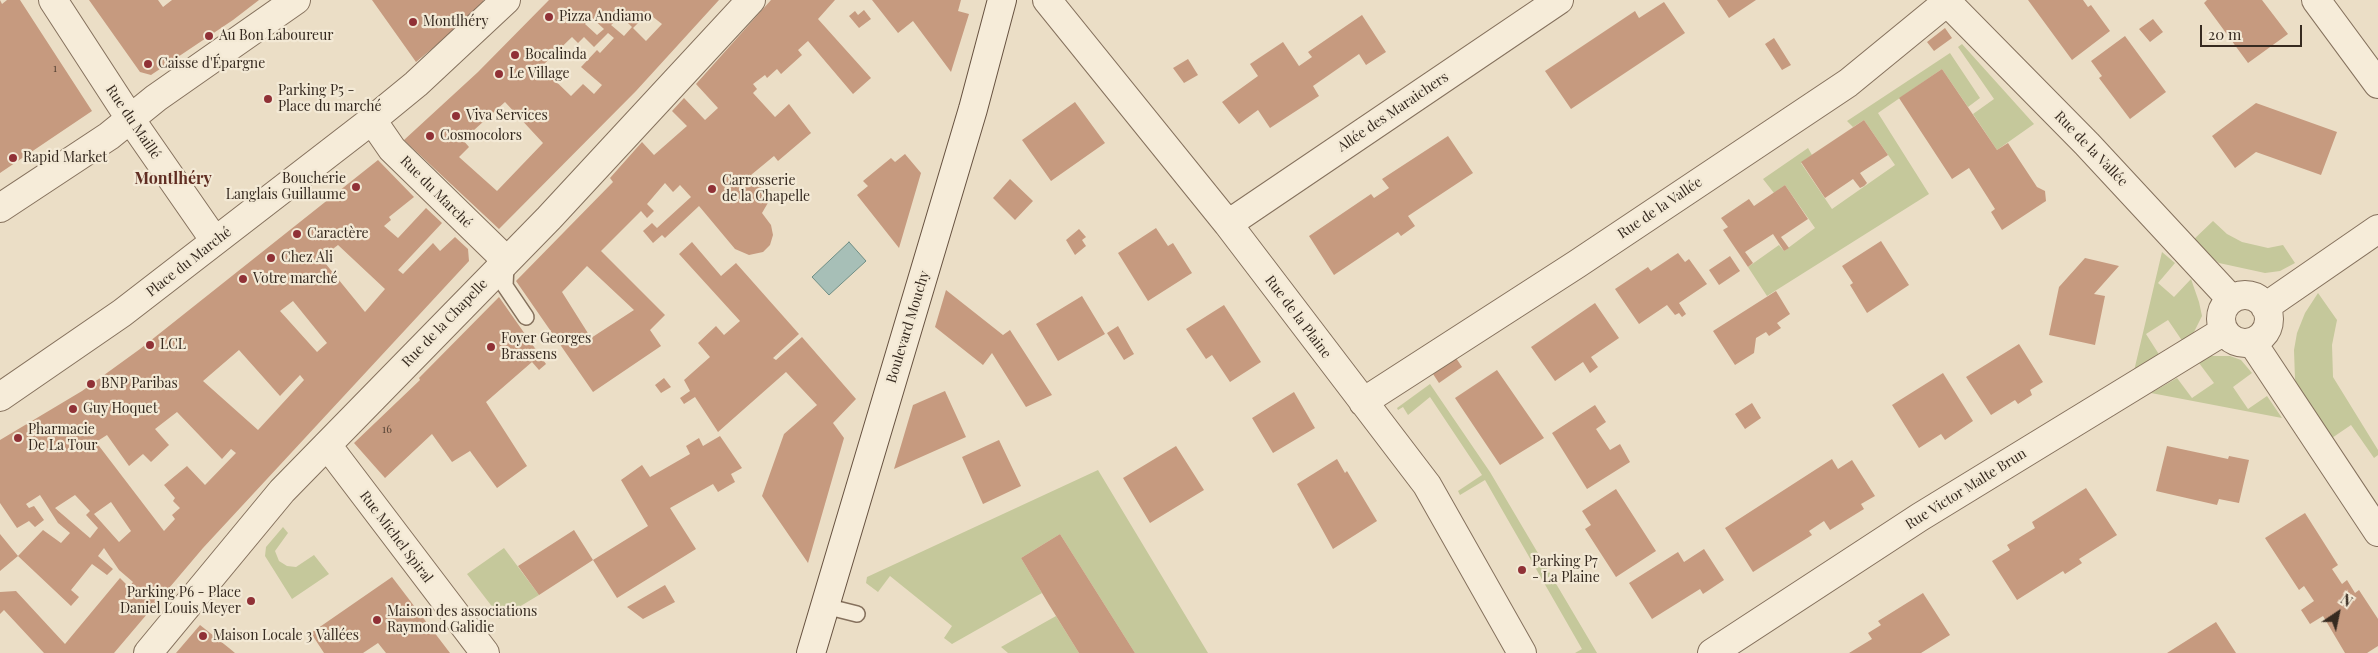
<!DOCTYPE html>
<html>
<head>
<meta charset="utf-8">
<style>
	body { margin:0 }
	#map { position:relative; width:2378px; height:653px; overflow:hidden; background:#ebdec6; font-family:"Playfair Display",serif }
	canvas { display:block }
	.north { position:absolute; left:2313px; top:588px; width:50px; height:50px; -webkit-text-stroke:4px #f3e9d5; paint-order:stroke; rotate:34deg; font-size:14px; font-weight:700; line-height:20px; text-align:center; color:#362a20 }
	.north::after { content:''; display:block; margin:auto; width:18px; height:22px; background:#362a20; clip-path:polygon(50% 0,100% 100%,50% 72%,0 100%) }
	.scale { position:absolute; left:2200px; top:25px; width:102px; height:22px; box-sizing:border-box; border:2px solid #362a20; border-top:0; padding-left:6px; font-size:15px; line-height:18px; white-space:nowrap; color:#362a20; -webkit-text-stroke:4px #f3e9d5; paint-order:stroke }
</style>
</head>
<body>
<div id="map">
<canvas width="2378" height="653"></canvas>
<div class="north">N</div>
<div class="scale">20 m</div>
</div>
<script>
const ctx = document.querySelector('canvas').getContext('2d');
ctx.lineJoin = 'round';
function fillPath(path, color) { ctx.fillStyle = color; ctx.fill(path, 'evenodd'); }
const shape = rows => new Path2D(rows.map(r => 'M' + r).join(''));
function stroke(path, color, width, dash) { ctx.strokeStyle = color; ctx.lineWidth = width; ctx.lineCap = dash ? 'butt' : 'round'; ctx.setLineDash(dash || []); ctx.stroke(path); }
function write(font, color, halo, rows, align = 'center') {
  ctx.font = font + ' "Playfair Display",serif'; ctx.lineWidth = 4.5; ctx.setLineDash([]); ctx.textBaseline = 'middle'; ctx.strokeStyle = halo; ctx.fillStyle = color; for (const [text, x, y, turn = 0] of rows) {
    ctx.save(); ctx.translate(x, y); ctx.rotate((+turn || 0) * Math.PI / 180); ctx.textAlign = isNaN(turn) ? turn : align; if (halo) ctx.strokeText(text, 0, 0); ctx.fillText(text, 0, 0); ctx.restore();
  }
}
fillPath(shape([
	[1962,44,2034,124,1997,150,1973,114,1994,99,1958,47],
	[1950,53,1980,98,1968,107,1942,69,1878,113,1929,194,1767,296,1748,267,1779,245,1784,251,1815,228,1785,185,1774,193,1763,179,1808,148,1812,155,1801,163,1832,209,1895,165,1864,120,1853,127,1847,121],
	[2213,221,2227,234,2242,242,2268,248,2283,245,2295,263,2280,271,2265,273,2219,263,2191,242],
	[2162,252,2175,263,2158,283,2174,297,2191,279,2199,302,2202,316,2192,336,2183,342,2168,320,2146,334,2160,356,2134,371],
	[2318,293,2337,320,2332,345,2333,377,2378,450,2378,455,2374,458,2351,425,2329,440,2299,393,2295,379,2294,350,2297,333,2305,313],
	[2210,356,2230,356,2241,360,2252,373,2233,387,2248,409,2267,396,2282,418,2151,393,2177,378,2192,398,2214,383,2199,363],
	[1430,384,1490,472,1597,653,1575,653,1582,649,1485,480,1460,495,1458,491,1482,475,1430,397,1408,415,1403,407,1398,410,1397,408],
	[1098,470,1208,653,1135,653,1060,534,1021,558,1042,593,952,644,944,638,952,626,890,576,878,592,866,583,867,577],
	[283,527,288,533,275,551,279,561,287,566,296,567,314,555,329,574,292,599,265,556,266,547],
	[504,548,539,595,499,619,496,614,497,613,467,574],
	[1056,616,1079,653,1008,653,1001,647]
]), '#c5c89b');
const water = shape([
	[849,242,866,261,829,295,812,277,849,242]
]);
fillPath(water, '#a7bfb7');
stroke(water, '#6e8d84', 1);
fillPath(shape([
	[0,0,2,4,7,0,20,0,92,111,0,173],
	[89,0,158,0,163,7,172,0,259,0,233,20,151,75,140,72],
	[372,0,483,0,486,4,416,62],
	[549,0,719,0,636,91,499,229,404,140,478,72],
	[648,13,662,24,646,41,633,28],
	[621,16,632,27,624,36,611,25],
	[591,17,604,29,597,35,585,24],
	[608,33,614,38,600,53,597,50,581,67,602,85,594,94,583,84,571,96,541,67,572,37,578,43,584,37,594,47],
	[505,102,543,143,497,191,459,157,469,147,463,140],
	[771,0,835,0,818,19,871,78,853,94,808,41,798,50,802,55,781,74,777,69,767,78,765,75,753,84,757,89,753,93,775,117,789,104,811,133,778,161,774,156,751,175,768,196,766,197,769,201,762,213,771,225,773,235,770,245,763,252,749,255,735,249,699,206,665,238,662,235,653,243,643,231,652,223,657,228,691,197,680,185,673,192,665,183,647,204,654,211,647,218,641,211,601,251,665,315,650,330,661,346,593,392,516,281,613,182,610,178,642,142,654,155,687,126,672,111,684,98,705,120,718,108,696,84],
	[587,266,634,310,591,338,562,292],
	[872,0,961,0,958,11,969,14,951,72,913,21,898,33],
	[1717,0,1756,0,1729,18],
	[2028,0,2083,0,2088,7,2091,5,2110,31,2072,60],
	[2207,0,2262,0,2288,34,2248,63,2204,3],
	[1664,2,1685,33,1571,109,1545,71,1635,11,1639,18],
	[864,10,871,19,859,28,849,16,855,11,858,15],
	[1362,15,1386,52,1366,65,1359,54,1313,86,1319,96,1270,128,1258,110,1239,124,1222,102,1258,76,1250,64,1283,42,1299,66,1312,57,1308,52],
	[2153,19,2163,32,2150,42,2139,29],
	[1945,28,1952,38,1934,51,1927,42],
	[2125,36,2166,92,2130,119,2099,78,2102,76,2091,61],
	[1774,38,1791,65,1782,70,1765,44],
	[1188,59,1198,75,1184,83,1173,68],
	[1942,69,1997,150,2008,143,2037,187,2045,191,2046,201,2002,230,1991,212,1995,209,1969,168,1952,179,1899,98],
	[1075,102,1105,143,1051,181,1022,140],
	[2256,103,2337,132,2321,175,2256,152,2235,168,2212,136],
	[1864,120,1888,155,1860,173,1867,183,1864,186,1860,188,1853,179,1825,198,1801,162],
	[1448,136,1473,173,1408,216,1415,226,1401,236,1398,232,1334,275,1309,236,1371,194,1374,198,1389,188,1382,179],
	[905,154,921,173,899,248,857,195,868,186,863,181,891,158,895,162],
	[378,160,414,197,389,217,391,220,384,226,398,238,426,208,442,223,398,270,403,274,433,243,440,251,455,237,468,249,469,261,203,548,114,653,44,653,4,610,0,614,0,592,16,591,65,644,120,578,129,587,133,582,119,570,104,548,98,556,113,569,107,575,92,564,71,590,79,597,71,606,18,556,43,530,61,543,70,533,58,523,40,495,26,504,29,508,34,506,44,520,35,527,29,521,17,528,0,503,0,440,82,391,140,349],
	[338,245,385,289,365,312,321,258],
	[293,301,327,343,317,352,280,311],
	[239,350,280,396,300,375,304,380,258,430,203,381],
	[177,412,222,459,231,449,236,453,205,485,187,466,164,485,175,498,173,501,180,508,172,515,175,519,164,531,96,442,107,435,129,466,143,454,151,462,169,445,155,429],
	[75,495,90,511,86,515,98,528,90,538,55,508],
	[111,502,131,531,119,542,94,514],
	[1010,179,1033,201,1015,220,993,198],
	[1785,185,1808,219,1781,237,1789,248,1784,251,1773,234,1745,252,1753,263,1748,267,1723,230,1728,227,1721,218,1749,199,1754,206],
	[1156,228,1168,246,1173,243,1192,273,1148,301,1118,253],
	[1079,229,1086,237,1082,240,1086,246,1075,255,1066,240],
	[1881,241,1909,285,1867,313,1850,285,1853,283,1842,266],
	[692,242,721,276,736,263,799,334,773,358,776,360,802,337,856,399,833,423,844,438,808,563,762,496,784,434,817,405,786,372,718,432,695,397,684,404,680,398,690,391,684,380,710,357,698,343,716,326,724,335,740,321,679,254],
	[1678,253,1685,262,1689,259,1707,284,1679,303,1686,314,1682,317,1679,313,1675,315,1667,305,1639,324,1615,289,1648,267,1651,271],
	[1730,256,1740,271,1719,285,1709,270],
	[2085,258,2119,266,2094,294,2105,296,2095,345,2049,335,2059,287],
	[946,290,1003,335,1010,330,1052,395,1026,407,992,353,983,365,935,327],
	[1776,291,1790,314,1777,323,1781,328,1769,336,1766,332,1756,338,1754,353,1735,365,1713,331],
	[1082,296,1105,334,1058,361,1036,324],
	[499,297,546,364,539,370,532,362,486,402,527,466,497,488,470,451,452,462,432,434,385,478,354,443,420,380,419,378],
	[1595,303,1619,338,1591,357,1598,367,1590,373,1583,362,1555,381,1531,347],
	[1224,305,1261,362,1230,382,1212,355,1206,359,1186,329],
	[1118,326,1134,354,1124,360,1107,333],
	[2019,344,2043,382,2030,390,2032,395,2018,404,2015,400,1991,415,1966,377],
	[1456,358,1462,367,1439,383,1433,374],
	[1497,370,1544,438,1500,465,1455,398],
	[1943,373,1973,421,1945,440,1941,434,1919,448,1892,405],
	[664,378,671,387,661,393,655,385],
	[945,391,966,437,894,469,913,405],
	[1294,392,1315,428,1273,453,1252,418],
	[1752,403,1761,418,1745,429,1735,414],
	[1595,405,1606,422,1596,429,1610,450,1620,444,1630,462,1587,489,1552,433],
	[720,436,742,468,731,474,735,482,718,492,713,484,670,508,696,549,617,598,593,560,648,526,621,480,642,465,650,477,690,454,686,446,699,438,703,446],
	[999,440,1021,486,983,504,962,457],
	[1176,446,1204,490,1150,523,1123,478],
	[2167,446,2228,459,2229,456,2249,460,2239,503,2219,499,2217,505,2156,491],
	[1337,459,1345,473,1347,471,1377,521,1333,549,1297,484],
	[1832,459,1838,469,1852,460,1875,496,1861,504,1864,509,1830,530,1824,521,1809,531,1812,535,1753,572,1725,528],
	[2086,488,2117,535,2079,559,2082,563,2065,574,2063,571,2017,600,1992,561,2010,550,2007,545,2035,528,2032,522],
	[1616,489,1656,551,1616,577,1585,529,1591,525,1582,511],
	[2305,513,2338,565,2332,569,2342,584,2347,580,2355,593,2359,590,2378,619,2378,646,2367,653,2345,653,2323,616,2310,624,2301,610,2314,601,2304,586,2299,590,2265,538],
	[574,530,593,560,539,595,518,566],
	[0,534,18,556,0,571],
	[1060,534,1135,653,1079,653,1048,603,1021,558],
	[1704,549,1724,580,1703,594,1700,589,1652,619,1629,583,1678,552,1684,562],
	[392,577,450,653,386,653,378,643,363,653,324,653,311,633],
	[665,585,675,602,643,619,627,607],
	[1923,593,1950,635,1921,653,1849,653,1872,639,1868,633,1881,625,1878,621],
	[2216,622,2236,653,2167,653],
	[200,625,229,648,235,653,176,653]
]), '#c69a7f');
const service = shape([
	[506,264,505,286,526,317],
	[825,606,857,614]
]);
const minor = shape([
	[53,0,131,120,215,241],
	[1047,0,1228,224,1427,485,1522,653],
	[1945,0,2087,144,2231,299],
	[2316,0,2378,84],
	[372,120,392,149,506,260],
	[0,208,109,136,156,98,296,0],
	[1228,224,1559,0],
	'2221 319a24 24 0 1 1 48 0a24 24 0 1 1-48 0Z',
	[2265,307,2378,229],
	[2252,342,2378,532],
	[0,397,122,313,372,120,416,84,506,0],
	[1363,402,1577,264,1848,83,1947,2],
	[327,445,485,653],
	[148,653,282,491,549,218,751,0],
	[1712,653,1920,517,2224,331]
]);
const secondary = shape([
	[811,653,973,109,1002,0]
]);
stroke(service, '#85715d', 18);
stroke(minor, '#85715d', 30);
stroke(secondary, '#675240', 30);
stroke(service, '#f6ecd9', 15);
stroke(minor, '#f6ecd9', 28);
stroke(secondary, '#f6ecd9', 28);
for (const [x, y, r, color] of [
	[549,17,5,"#903136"],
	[413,22,5,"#903136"],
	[209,36,5,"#903136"],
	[515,55,5,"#903136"],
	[148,64,5,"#903136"],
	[499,74,5,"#903136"],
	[268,99,5,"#903136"],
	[456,116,5,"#903136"],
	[430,136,5,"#903136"],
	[13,158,5,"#903136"],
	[356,187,5,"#903136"],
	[712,189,5,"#903136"],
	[297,234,5,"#903136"],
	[271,258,5,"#903136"],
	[243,279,5,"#903136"],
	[150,345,5,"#903136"],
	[491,347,5,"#903136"],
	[91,384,5,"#903136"],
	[73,409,5,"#903136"],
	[18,438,5,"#903136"],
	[1522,570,5,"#903136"],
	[251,601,5,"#903136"],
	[377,620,5,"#903136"],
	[203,636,5,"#903136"]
]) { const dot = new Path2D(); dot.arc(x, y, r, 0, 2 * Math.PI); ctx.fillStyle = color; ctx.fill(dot); stroke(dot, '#f3e9d5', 2); }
write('11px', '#5a4638', null, [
	["1",55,69],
	["16",387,430]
]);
write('14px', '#362a20', '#f3e9d5', [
	["Pizza Andiamo",559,17],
	["Montlhéry",423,22],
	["Au Bon Laboureur",219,36],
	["Bocalinda",525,55],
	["Caisse d'Épargne",158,64],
	["Le Village",509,74],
	["Parking P5 -",278,91],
	["Place du marché",278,107],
	["Viva Services",466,116],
	["Cosmocolors",440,136],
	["Rapid Market",23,158],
	["Boucherie",346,179,"right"],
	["Langlais Guillaume",346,195,"right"],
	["Carrosserie",722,181],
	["de la Chapelle",722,197],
	["Caractère",307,234],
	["Chez Ali",281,258],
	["Votre marché",253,279],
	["Foyer Georges",501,339],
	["Brassens",501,355],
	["LCL",160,345],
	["BNP Paribas",101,384],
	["Guy Hoquet",83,409],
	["Pharmacie",28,430],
	["De La Tour",28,446],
	["Parking P7",1532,562],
	["- La Plaine",1532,578],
	["Parking P6 - Place",241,593,"right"],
	["Daniel Louis Meyer",241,609,"right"],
	["Maison des associations",387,612],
	["Raymond Galidie",387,628],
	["Maison Locale 3 Vallées",213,636]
], 'left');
write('14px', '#362a20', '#f3e9d5', [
	["Allée des Maraichers",1393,112,-34],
	["Rue du Maillé",133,122,56],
	["Rue de la Vallée",2091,149,46],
	["Rue du Marché",436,192,45],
	["Rue de la Vallée",1660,208,-34],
	["Place du Marché",189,262,-38],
	["Rue de la Plaine",1298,317,53],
	["Rue de la Chapelle",445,323,-46],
	["Boulevard Mouchy",908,327,-73],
	["Rue Victor Malte Brun",1966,489,-32],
	["Rue Michel Spiral",396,537,53]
]);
write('bold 16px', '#602d22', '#f3e9d5', [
	["Montlhéry",173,179]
]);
</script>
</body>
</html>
